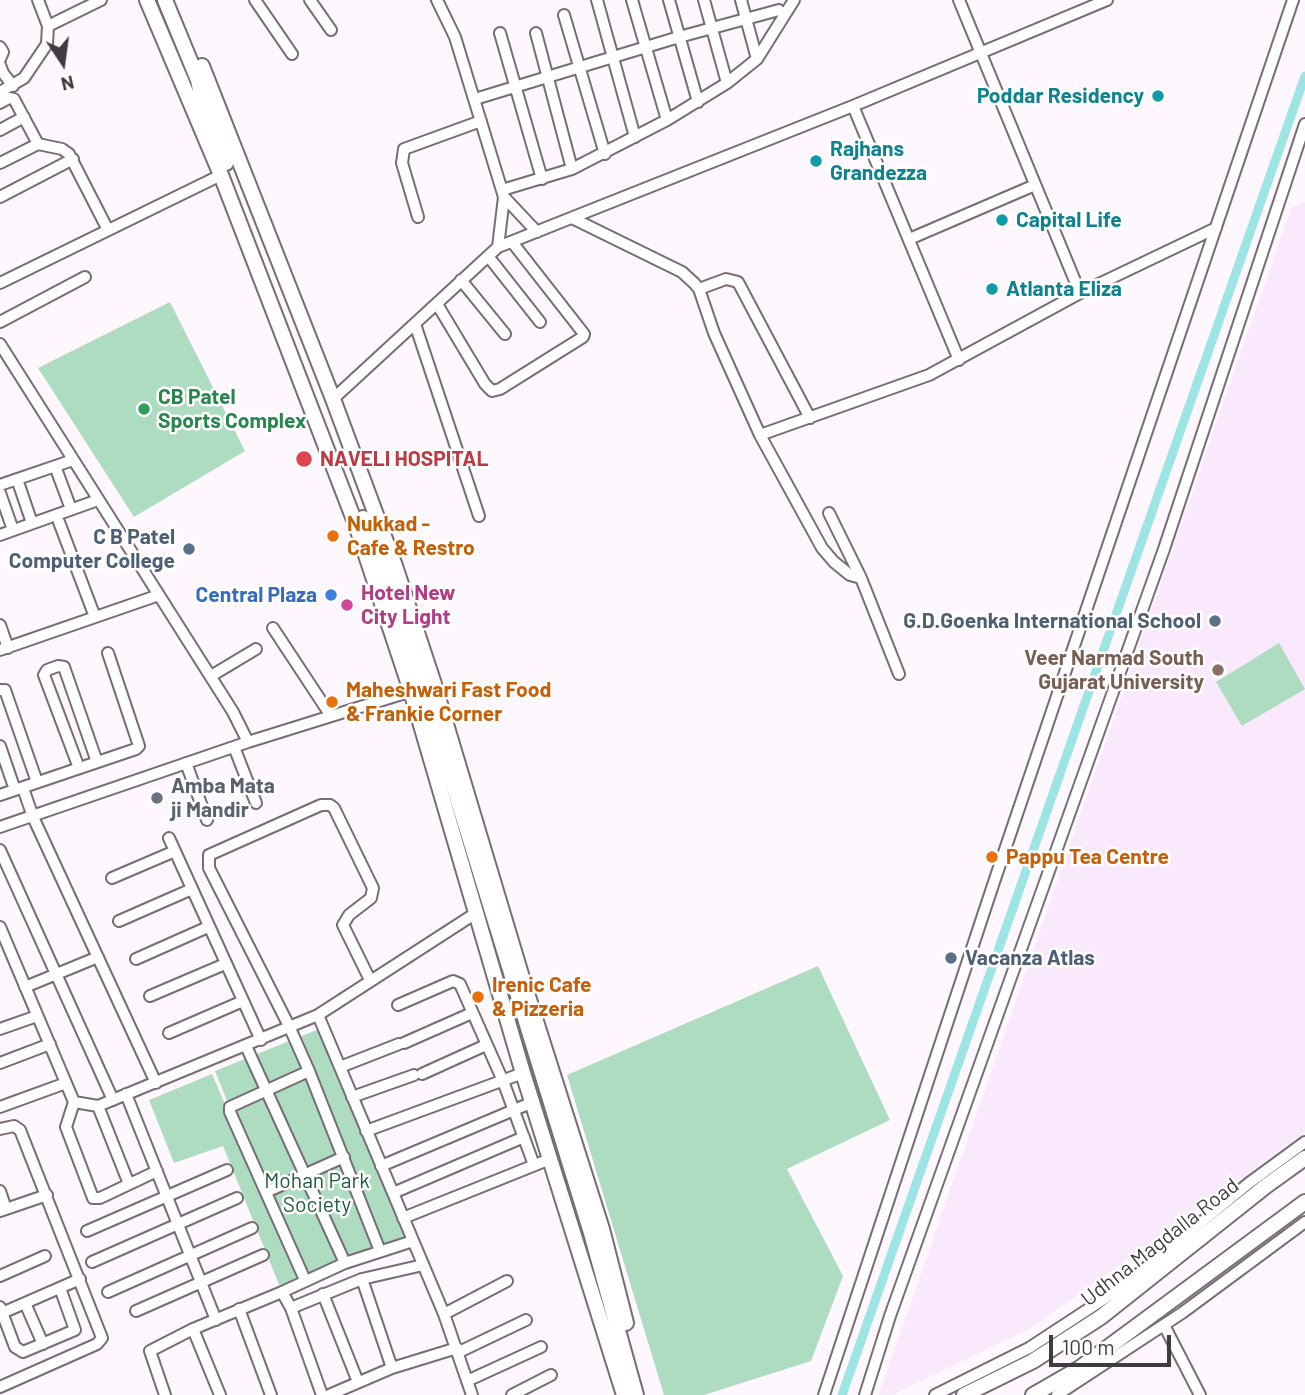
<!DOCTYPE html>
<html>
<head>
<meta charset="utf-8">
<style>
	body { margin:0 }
	#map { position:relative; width:1305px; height:1395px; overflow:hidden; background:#fef7fd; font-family:Barlow,sans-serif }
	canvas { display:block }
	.north { position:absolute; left:28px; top:28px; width:70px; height:70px; -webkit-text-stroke:5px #fff; paint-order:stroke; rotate:167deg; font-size:19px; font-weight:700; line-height:28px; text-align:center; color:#403b3f }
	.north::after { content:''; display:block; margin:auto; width:24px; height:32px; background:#403b3f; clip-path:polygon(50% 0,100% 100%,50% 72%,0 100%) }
	.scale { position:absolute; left:1049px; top:1335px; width:122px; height:32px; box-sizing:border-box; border:4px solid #403b3f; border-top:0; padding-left:9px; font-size:21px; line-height:24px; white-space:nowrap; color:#403b3f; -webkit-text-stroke:5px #fff; paint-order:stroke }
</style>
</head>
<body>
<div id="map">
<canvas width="1305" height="1395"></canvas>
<div class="north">N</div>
<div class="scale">100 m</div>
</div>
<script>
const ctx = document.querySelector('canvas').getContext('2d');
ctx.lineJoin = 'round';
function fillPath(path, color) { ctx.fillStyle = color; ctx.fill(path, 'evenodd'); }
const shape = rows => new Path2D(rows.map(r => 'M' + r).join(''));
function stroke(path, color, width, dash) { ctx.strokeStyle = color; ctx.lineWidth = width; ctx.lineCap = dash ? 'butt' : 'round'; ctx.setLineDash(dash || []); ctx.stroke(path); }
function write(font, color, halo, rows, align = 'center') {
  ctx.font = font + ' Barlow,sans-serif'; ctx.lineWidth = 5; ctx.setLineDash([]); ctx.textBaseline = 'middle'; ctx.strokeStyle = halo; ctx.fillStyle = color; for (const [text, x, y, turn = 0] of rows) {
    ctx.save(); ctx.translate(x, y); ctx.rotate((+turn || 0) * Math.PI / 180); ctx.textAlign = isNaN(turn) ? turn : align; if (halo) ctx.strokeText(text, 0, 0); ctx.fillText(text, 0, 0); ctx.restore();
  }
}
fillPath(shape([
	[1305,202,1305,1132,1031,1328,892,1395,879,1395,1291,208]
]), '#fae9fc');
fillPath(shape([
	[170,302,245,451,134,517,38,368],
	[1279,643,1305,689,1242,726,1216,682],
	[818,966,890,1120,787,1169,843,1276,811,1361,704,1395,664,1395,567,1075],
	[324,1027,412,1239,282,1292,223,1146,174,1163,149,1100,212,1074,240,1139,242,1138,215,1071]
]), '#aedcc0');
stroke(shape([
	[842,1395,1305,76]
]), '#9de4e4', 9);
const minor = shape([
	[38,0,48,26,101,0],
	[255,0,292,54],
	[310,0,331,30],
	[597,0,635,137],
	[632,0,667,120],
	[669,0,698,102],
	[704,0,727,83],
	[741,0,757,59],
	[959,0,1080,293],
	[564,15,605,154],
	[500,33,542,179],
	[536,33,572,169],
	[0,47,3,52,0,59],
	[0,65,3,73,13,86],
	[0,92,24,78,47,44,48,26],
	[475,99,679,37,779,10],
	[0,103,9,98,14,99,38,144,62,149,69,154,108,230],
	[853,106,959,360],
	[0,130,24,117],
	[0,163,38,144],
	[502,190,572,169,667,120,727,83,757,59,794,0],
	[0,197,73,159],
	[504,197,537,232],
	[418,217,402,163,404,149,481,121],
	[574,219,682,272,694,283,699,289,714,333,760,435,822,548,834,562,850,575,861,578],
	[914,237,1035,185],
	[498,247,853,106,1107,0],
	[488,256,540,322],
	[461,280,505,334],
	[0,283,221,175],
	[699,289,726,279,738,282,810,418],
	[437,304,485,384,492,391,500,389,583,337,584,334,512,242],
	[0,322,85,277],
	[415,324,479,516],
	[0,344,233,712,248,742],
	[333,399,498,247,504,197,455,37,437,0],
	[760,435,929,375,1080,293,1216,228],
	[55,466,71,509],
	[17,479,32,523],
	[0,485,73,460],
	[0,493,13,530],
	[829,513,861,578,899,674],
	[59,522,95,617],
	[0,535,98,500],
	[0,625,8,648],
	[273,628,331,716],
	[0,650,159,595],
	[211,676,256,649],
	[0,690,5,690,37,782],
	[0,746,15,790],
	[234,747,256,803],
	[186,763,207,820],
	[79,768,44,675,47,670,58,666,64,667,97,762],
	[23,788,33,817,156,1083],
	[0,795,136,749,139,746,108,653],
	[0,827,248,742,418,689],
	[169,838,261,1040],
	[0,850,113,1100],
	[112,878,175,851],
	[119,921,192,889],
	[0,927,74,1102,98,1106,318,1015,476,913],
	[136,959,208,927],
	[370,980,343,925,349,915,371,898,373,888,334,808,330,805,321,805,209,855,209,868,289,1026,309,1071,380,1251],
	[25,987,98,957],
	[150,996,225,964],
	[398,1005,453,981,460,984,503,1081,534,1165],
	[318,1015,444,1314,472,1395],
	[0,1029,37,1016],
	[169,1033,243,1001],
	[404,1043,472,1013],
	[246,1046,345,1263],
	[0,1063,50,1044],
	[340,1067,399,1044],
	[422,1074,486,1045],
	[126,1094,216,1320],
	[352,1097,414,1075],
	[74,1102,66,1127,93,1198,100,1198,157,1171],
	[98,1106,129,1184],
	[0,1107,66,1083],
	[0,1129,14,1126,20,1130,102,1338,97,1344,0,1387],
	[366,1131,523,1073],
	[381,1166,533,1102],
	[0,1191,6,1209],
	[266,1192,344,1157],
	[393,1193,524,1137],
	[0,1211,47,1195],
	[403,1218,550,1159],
	[87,1231,227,1170],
	[92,1262,237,1198],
	[0,1276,45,1256],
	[362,1279,392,1368],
	[305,1280,230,1112,230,1107,309,1071],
	[108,1292,252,1228],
	[282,1292,291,1308,322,1395],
	[323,1294,358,1382],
	[25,1303,43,1344],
	[0,1307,15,1347,23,1352,75,1330,60,1288],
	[291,1308,362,1279,423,1265],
	[239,1309,271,1395],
	[136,1311,263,1255],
	[2,1313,80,1279],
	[444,1314,507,1281],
	[1164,1325,1200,1395],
	[193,1329,220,1395],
	[459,1352,526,1320],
	[467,1381,541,1347],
	[165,1395,150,1351,193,1329,282,1292,345,1263,413,1241],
	[329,1395,392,1368,457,1348],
	[512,1395,551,1375],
	[824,1395,993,885,1293,0],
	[865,1395,890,1316,1164,549,1305,124],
	[935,1395,1029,1348,1125,1285,1249,1183,1305,1142],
	[1057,1395,1182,1313,1305,1222]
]);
const major = shape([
	[147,0,221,175,356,525,411,691,523,1073,624,1395],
	[165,0,198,80,202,99,226,163],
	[202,66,333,399,395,566,434,684,520,971,602,1229,626,1323],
	[363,518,378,548,407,635,591,1233,636,1395],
	[964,1395,1033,1361,1101,1317,1266,1186,1305,1158],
	[1033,1395,1080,1368,1305,1202]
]);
stroke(minor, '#776d76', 14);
stroke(major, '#776d76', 18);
stroke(minor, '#fff', 10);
stroke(major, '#fff', 14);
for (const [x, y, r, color] of [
	[1158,96,7,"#0f9aa8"],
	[816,161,7,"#0f9aa8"],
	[1002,220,7,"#0f9aa8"],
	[992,289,7,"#0f9aa8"],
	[144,409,7,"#2e9e5b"],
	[304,459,9,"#e0444e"],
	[333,536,7,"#e8710a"],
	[189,549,7,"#5c6f8a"],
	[331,595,7,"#3f7fe0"],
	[347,605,7,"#d1479c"],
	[1215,621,7,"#5c6f8a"],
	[1218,670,7,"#8d6e63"],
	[332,702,7,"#e8710a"],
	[157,798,7,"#6b7280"],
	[992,857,7,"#e8710a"],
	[951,958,7,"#5c6f8a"],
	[478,997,7,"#e8710a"]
]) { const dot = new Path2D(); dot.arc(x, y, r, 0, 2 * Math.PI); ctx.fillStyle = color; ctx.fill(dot); stroke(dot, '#fff', 2.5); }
write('bold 21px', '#0d838f', '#fff', [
	["Poddar Residency",1144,96,"right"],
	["Rajhans",830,149],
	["Grandezza",830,173],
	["Capital Life",1016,220],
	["Atlanta Eliza",1006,289]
], 'left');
write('bold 21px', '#27864d', '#fff', [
	["CB Patel",158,397],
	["Sports Complex",158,421]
], 'left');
write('bold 21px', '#be3a42', '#fff', [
	["NAVELI HOSPITAL",320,459]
], 'left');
write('bold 21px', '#c56008', '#fff', [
	["Nukkad -",347,524],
	["Cafe & Restro",347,548],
	["Maheshwari Fast Food",346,690],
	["& Frankie Corner",346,714],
	["Pappu Tea Centre",1006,857],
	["Irenic Cafe",492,985],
	["& Pizzeria",492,1009]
], 'left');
write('bold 21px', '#4e5e75', '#fff', [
	["C B Patel",175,537],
	["Computer College",175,561],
	["G.D.Goenka International School",1201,621],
	["Vacanza Atlas",965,958,"left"]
], 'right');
write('bold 21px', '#b23c85', '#fff', [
	["Hotel New",361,593],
	["City Light",361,617]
], 'left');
write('bold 21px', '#366cbe', '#fff', [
	["Central Plaza",317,595]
], 'right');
write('bold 21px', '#785e54', '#fff', [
	["Veer Narmad South",1204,658],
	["Gujarat University",1204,682]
], 'right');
write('bold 21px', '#5b616d', '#fff', [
	["Amba Mata",171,786],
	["ji Mandir",171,810]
], 'left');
write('21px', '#1c593b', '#fff', [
	["Mohan Park",317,1181],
	["Society",317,1205]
]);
write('21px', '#403b3f', '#fff', [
	["Udhna Magdalla Road",1160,1242,-38]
]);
</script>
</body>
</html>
